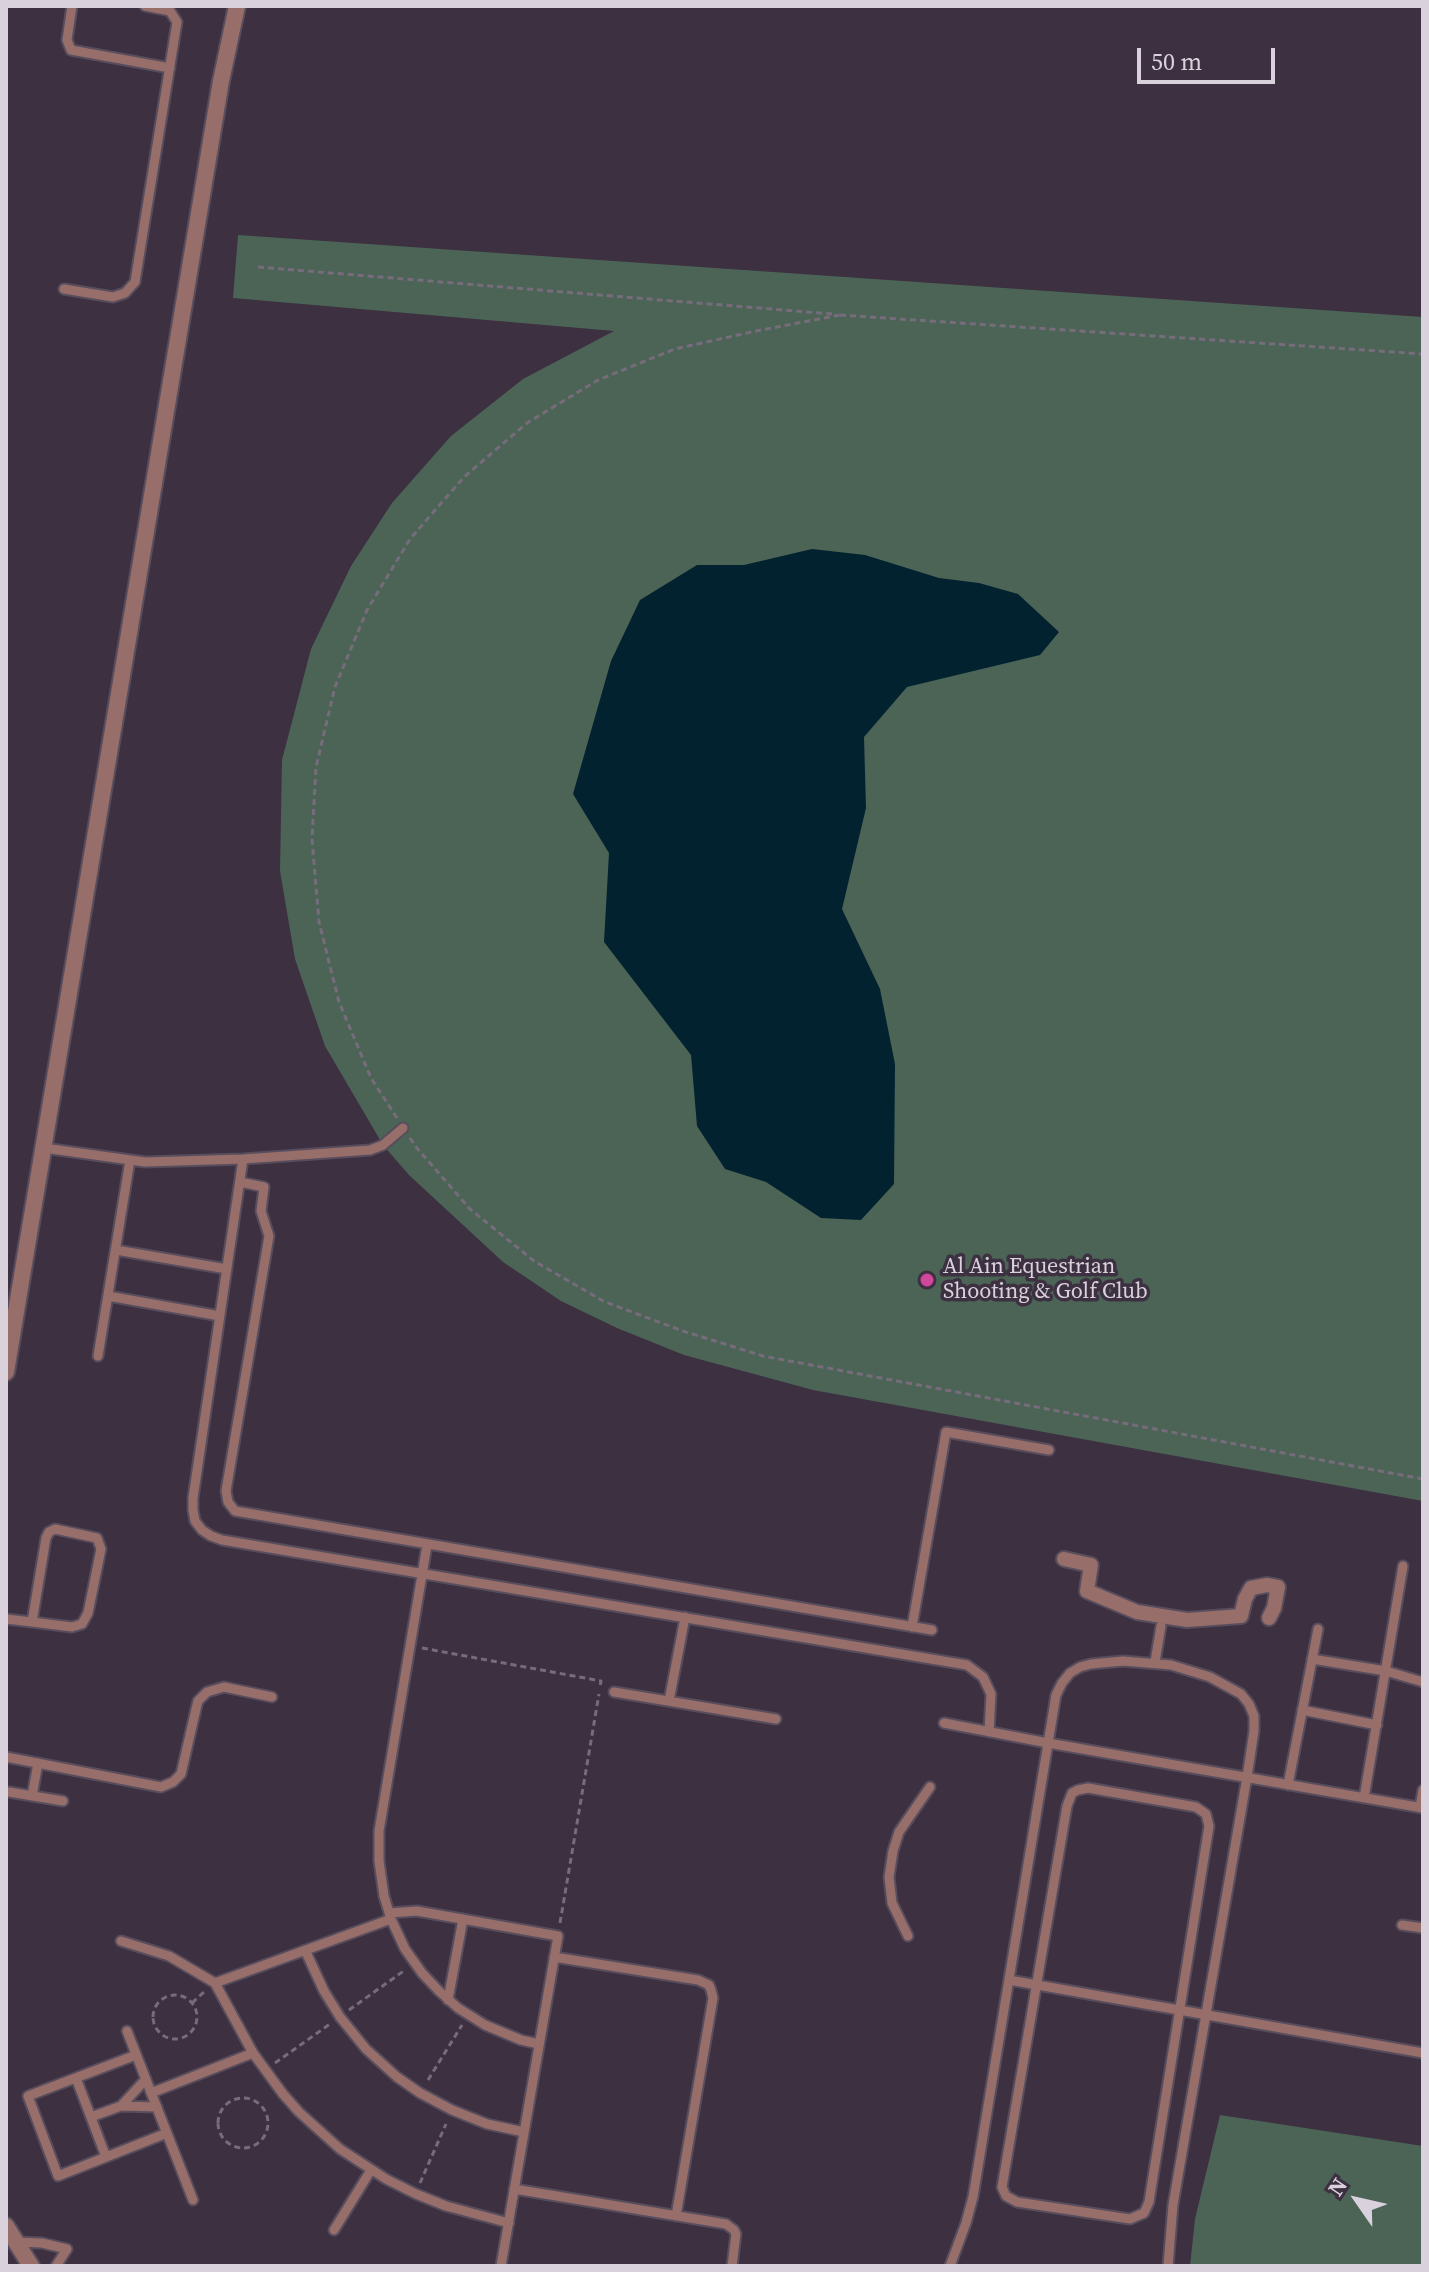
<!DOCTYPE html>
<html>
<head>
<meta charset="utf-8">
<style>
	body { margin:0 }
	#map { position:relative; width:1429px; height:2272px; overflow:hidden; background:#3c3041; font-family:"Source Serif 4",serif }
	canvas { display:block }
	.frame { position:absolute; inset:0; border:8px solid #d9d2dd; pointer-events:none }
	.north { position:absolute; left:1317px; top:2160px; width:80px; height:80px; -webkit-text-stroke:6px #3c3041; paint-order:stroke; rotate:304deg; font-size:22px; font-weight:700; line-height:32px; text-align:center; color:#d9d2dd }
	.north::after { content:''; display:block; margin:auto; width:28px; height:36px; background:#d9d2dd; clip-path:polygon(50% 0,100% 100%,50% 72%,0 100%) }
	.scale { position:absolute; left:1137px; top:48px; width:138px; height:36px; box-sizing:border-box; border:4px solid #d9d2dd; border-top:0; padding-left:10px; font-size:24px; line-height:28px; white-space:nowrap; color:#d9d2dd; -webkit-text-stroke:6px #3c3041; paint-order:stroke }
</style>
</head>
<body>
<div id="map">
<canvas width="1429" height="2272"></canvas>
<div class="frame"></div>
<div class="north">N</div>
<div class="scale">50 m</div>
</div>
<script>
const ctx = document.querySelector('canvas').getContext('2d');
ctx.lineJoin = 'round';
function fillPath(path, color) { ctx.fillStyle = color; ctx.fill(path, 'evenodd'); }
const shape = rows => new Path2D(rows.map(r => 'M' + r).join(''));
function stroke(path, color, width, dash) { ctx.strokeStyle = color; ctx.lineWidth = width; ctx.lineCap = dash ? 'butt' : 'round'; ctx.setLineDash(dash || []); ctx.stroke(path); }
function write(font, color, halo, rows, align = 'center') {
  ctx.font = font + ' "Source Serif 4",serif'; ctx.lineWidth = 7; ctx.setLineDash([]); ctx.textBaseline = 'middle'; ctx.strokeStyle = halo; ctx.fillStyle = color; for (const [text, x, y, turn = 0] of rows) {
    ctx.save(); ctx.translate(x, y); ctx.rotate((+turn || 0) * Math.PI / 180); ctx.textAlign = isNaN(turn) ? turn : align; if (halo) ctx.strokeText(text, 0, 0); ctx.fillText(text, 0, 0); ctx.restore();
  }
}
fillPath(shape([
	[238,235,1423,317,1423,1501,813,1390,684,1355,617,1328,561,1301,503,1262,409,1175,383,1145,325,1046,295,959,280,871,282,760,311,649,351,566,392,503,451,436,523,379,614,331,233,298],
	[1220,2115,1423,2146,1423,2266,1190,2266,1195,2219]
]), '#4c6456');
fillPath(shape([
	[812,549,865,555,939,578,979,583,1018,594,1059,632,1040,655,907,687,864,737,866,808,842,909,880,989,895,1064,894,1184,861,1220,821,1218,766,1182,725,1169,697,1126,691,1055,604,942,609,853,573,794,611,661,640,600,697,565,744,565]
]), '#022230');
const service = shape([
	[72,6,67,40,71,50,170,68],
	[64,289,113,297,125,293,135,282,177,22,170,11,145,6],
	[44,1148,145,1162,243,1159,370,1150,383,1145,403,1128],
	[243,1159,193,1498,193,1510,195,1521,202,1530,211,1536,222,1540,967,1665,983,1677,991,1694,989,1732],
	[240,1182,264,1187,261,1211,269,1236,226,1491,228,1502,235,1511,932,1630],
	[116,1250,227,1269],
	[108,1296,220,1316],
	[98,1356,130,1160],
	[427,1545,379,1831,379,1861,384,1896,391,1919,405,1949,422,1973,439,1991,458,2008,485,2025,521,2040,539,2044],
	[6,1619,32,1622,72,1627,82,1624,88,1613,101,1549,97,1538,55,1529,49,1532,46,1538,32,1622],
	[912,1627,946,1432,1049,1450],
	[1312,1659,1386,1671,1423,1682],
	[1155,1662,1161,1626],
	[614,1692,776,1719],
	[669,1701,685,1617],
	[1302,1710,1377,1725],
	[944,1723,1048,1743,1423,1808],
	[6,1757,161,1787,173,1782,181,1774,196,1709,198,1701,207,1692,224,1687,272,1697],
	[1288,1785,1318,1629],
	[1088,1788,1196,1807,1206,1814,1209,1826,1149,2202,1144,2213,1130,2219,1017,2202,1006,2196,1002,2187,1067,1806,1072,1793,1078,1790,1088,1788],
	[9,1792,63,1801],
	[32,1796,38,1763],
	[1364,1798,1403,1566],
	[1420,1807,1423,1790],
	[389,1913,417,1911,558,1936,501,2266],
	[1402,1925,1423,1928],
	[908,1936,892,1903,889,1877,893,1851,899,1832,930,1787],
	[121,1941,169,1956,215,1983,253,2053,283,2094,299,2112,340,2149,386,2179,416,2194,446,2206,509,2223],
	[305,1950,324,1991,340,2017,366,2049,397,2077,420,2093,452,2110,487,2124,524,2132],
	[554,1957,698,1980,709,1985,711,1990,713,1998,676,2216],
	[1009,1980,1423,2053],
	[215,1983,391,1919],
	[448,2000,463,1919],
	[127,2031,193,2200],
	[136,2055,28,2096,58,2176,167,2133],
	[76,2078,106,2157],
	[151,2093,253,2053],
	[121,2106,146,2079],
	[91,2117,121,2106,157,2107],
	[514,2189,726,2224,734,2230,736,2234,732,2266],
	[334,2230,371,2170],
	[15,2242,42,2243,67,2249,56,2266],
	[950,2266,966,2223,973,2197,1056,1695,1062,1683,1070,1673,1080,1667,1091,1664,1123,1661,1171,1665,1210,1677,1241,1694,1249,1704,1254,1716,1254,1731,1247,1777,1173,2205,1168,2266]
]);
const pedestrian = shape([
	[1064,1559,1091,1565,1087,1591,1137,1612,1187,1620,1241,1616,1245,1599,1251,1588,1267,1585,1278,1587,1274,1608,1269,1618]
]);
const minor = shape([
	[6,1372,221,81,237,6],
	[6,2226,31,2266]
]);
stroke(service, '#584d5d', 13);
stroke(pedestrian, '#584d5d', 18);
stroke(minor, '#584d5d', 20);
stroke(shape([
	[258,267,832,314],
	[840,315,1423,354],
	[397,1118,371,1078,339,1002,319,922,312,839,316,767,335,687,367,610,410,539,464,477,527,423,598,380,675,349,756,331,840,315],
	[410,1138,416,1147,470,1209,534,1261,605,1302,683,1331,763,1356,1423,1479],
	[422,1648,601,1681,600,1687],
	[560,1923,599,1694],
	'153 2017a22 22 0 1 1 44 0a22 22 0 1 1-44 0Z',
	[192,2003,204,1992],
	[349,2010,405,1970],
	[275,2063,330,2024],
	[428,2080,462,2025],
	'218 2123a25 25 0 1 1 50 0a25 25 0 1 1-50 0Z',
	[420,2183,446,2124]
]), '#766c7b', 3, [6, 4]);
stroke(service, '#976e69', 9);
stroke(pedestrian, '#976e69', 14);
stroke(minor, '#976e69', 16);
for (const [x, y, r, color] of [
	[927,1280,8,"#d1479c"]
]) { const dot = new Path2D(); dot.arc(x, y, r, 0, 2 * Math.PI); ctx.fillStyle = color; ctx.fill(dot); stroke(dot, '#3c3041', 3); }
write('22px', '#d9d2dd', '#3c3041', [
	["Al Ain Equestrian",943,1267],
	["Shooting & Golf Club",943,1292]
], 'left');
</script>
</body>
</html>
